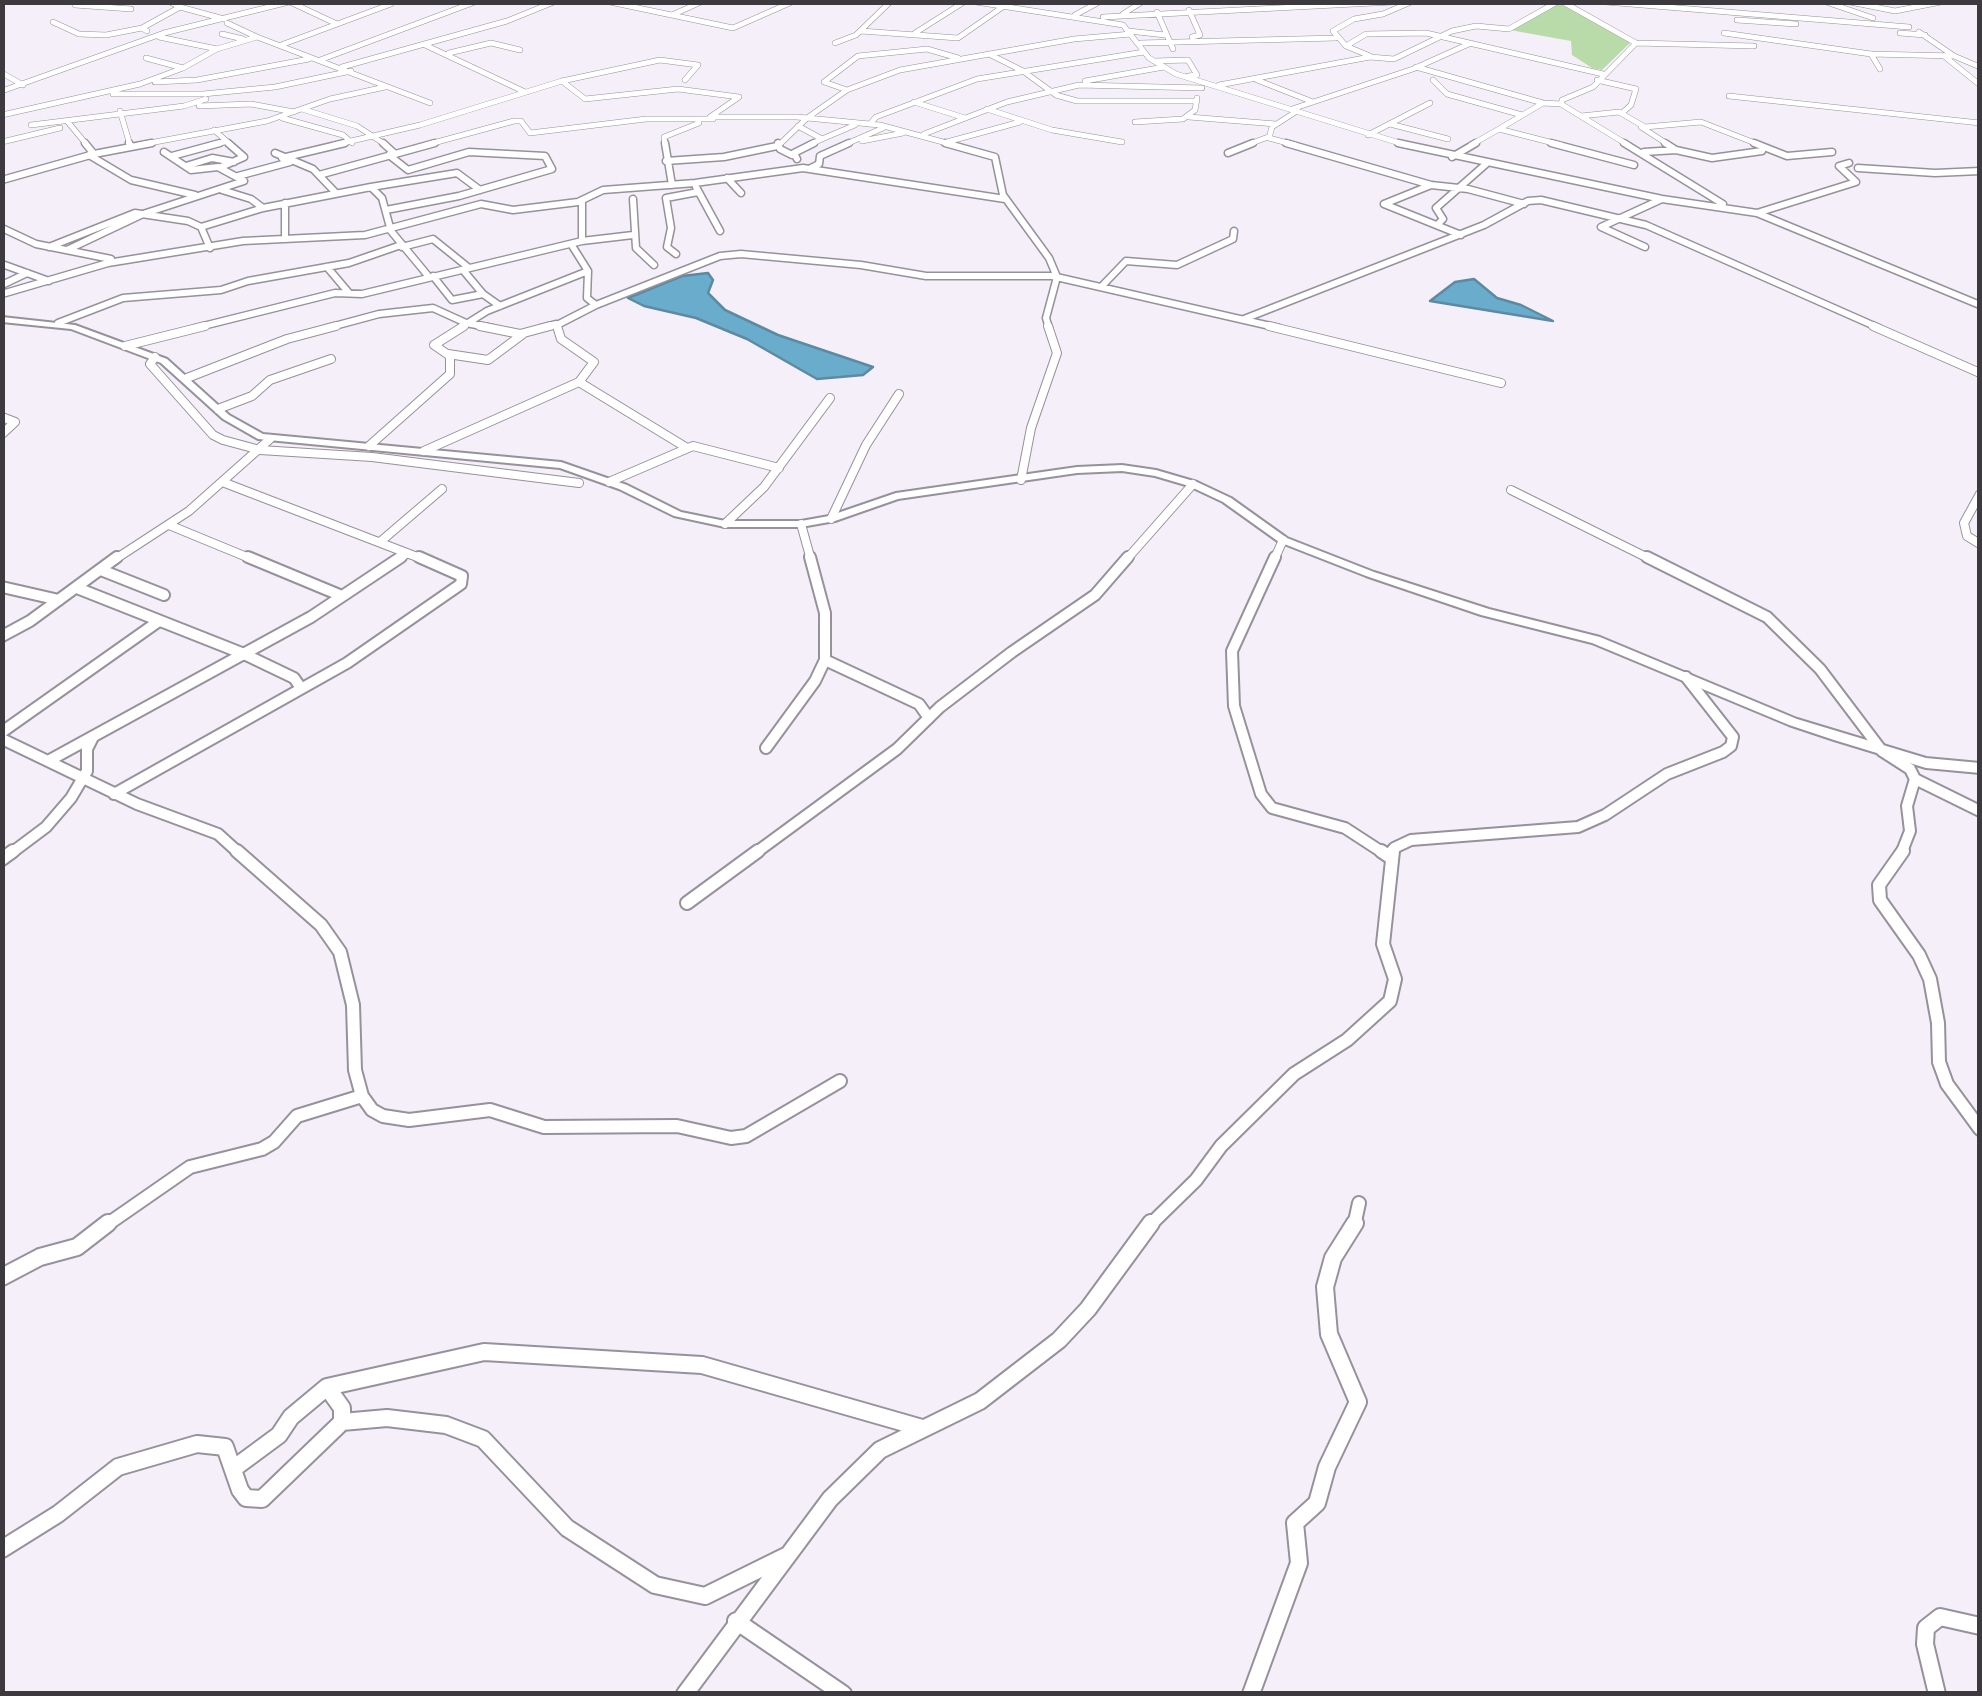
<!DOCTYPE html>
<html>
<head>
<meta charset="utf-8">
<style>
	body { margin:0 }
	#map { position:relative; width:1982px; height:1696px; overflow:hidden; background:#f5effa; font-family:"Open Sans",sans-serif }
	canvas { display:block }
	.frame { position:absolute; inset:0; border:5px solid #3c3a3e; pointer-events:none }
</style>
</head>
<body>
<div id="map">
<canvas width="1982" height="1696"></canvas>
<div class="frame"></div>
</div>
<script>
const ctx = document.querySelector('canvas').getContext('2d');
ctx.lineJoin = 'round';
function fillPath(path, color) { ctx.fillStyle = color; ctx.fill(path, 'evenodd'); }
const shape = rows => new Path2D(rows.map(r => 'M' + r).join(''));
function stroke(path, color, width, dash) { ctx.strokeStyle = color; ctx.lineWidth = width; ctx.lineCap = dash ? 'butt' : 'round'; ctx.setLineDash(dash || []); ctx.stroke(path); }
fillPath(shape([
	[1559,3,1631,42,1602,70,1592,68,1572,55,1571,41,1510,30]
]), '#b9dba9');
const water = shape([
	[708,273,713,280,708,293,725,310,778,335,873,367,863,375,817,379,747,339,696,318,644,306,628,298,682,276,708,273],
	[1474,279,1497,298,1521,305,1553,321,1430,301,1455,282,1474,279]
]);
fillPath(water, '#6aaccb');
stroke(water, '#5c8aa1', 2.5);
const minorFar5 = shape([
	[79,2,75,5,131,9],
	[290,2,337,24],
	[610,2,733,28,792,2],
	[976,2,1123,25,1149,58,1176,74,1406,145],
	[1563,2,1636,43,1593,87,1562,100,1561,104,1628,145],
	[1606,2,1909,27],
	[1826,2,1873,18],
	[1850,2,1895,11,1941,2],
	[180,7,224,19],
	[1189,10,1200,35,1192,37],
	[1157,12,1173,49],
	[1123,14,1142,2],
	[672,15,701,2],
	[1075,15,1099,2],
	[1103,17,1393,2],
	[1737,20,1796,24],
	[53,22,79,34,106,35,142,28],
	[227,23,257,37],
	[147,31,142,28,180,7,170,2],
	[861,31,958,38,1004,6],
	[1129,31,1165,35],
	[1919,32,1954,56,1980,67],
	[915,33,964,2],
	[1724,33,1871,54,1954,56],
	[1900,33,1925,35],
	[222,34,243,39],
	[159,37,217,49],
	[835,43,856,35,890,2],
	[1140,43,1336,38],
	[1636,43,1754,46],
	[281,45,391,4,386,3],
	[425,45,525,92],
	[1346,46,1366,34,1426,33,1603,74],
	[449,53,491,43,520,50],
	[989,54,1023,71,1056,95,1077,101,1197,101],
	[1871,54,1880,69],
	[1370,56,1346,46,1333,31,1354,19,1383,14,1411,2],
	[1944,56,1980,85],
	[146,58,183,68],
	[320,60,475,2],
	[1154,61,1188,60,1197,75,1188,76],
	[342,67,507,21,554,2],
	[1416,67,1543,103,1561,104],
	[2,73,23,85],
	[1257,80,1313,102],
	[1433,80,1447,94,1522,115],
	[1597,80,1636,89,1631,105,1622,113],
	[562,81,585,99,678,89,739,97,710,117,797,117,880,125,954,145],
	[1085,81,1164,67],
	[155,82,197,80,309,59],
	[1219,85,1370,57,1394,59,1452,31,1476,26,1509,29,1557,2],
	[847,90,824,82,858,56,927,49,958,58],
	[2,91,164,33,289,2],
	[113,94,203,94,275,87,351,71],
	[1729,96,1980,123],
	[914,102,965,118],
	[1543,103,1499,129,1561,145],
	[199,106,251,104,294,112],
	[302,109,357,126,386,145],
	[987,109,1052,130,1122,142],
	[1292,109,1413,69,1471,43],
	[120,111,130,145],
	[2,115,140,84,183,68,217,49,257,37,430,103],
	[1581,116,1619,112,1645,127,1701,122,1760,145],
	[1189,117,1276,124],
	[282,118,343,135,352,143],
	[67,121,87,145],
	[1135,122,1183,119,1195,110,1197,98],
	[870,124,876,117,977,79,1144,52],
	[1390,124,1448,139],
	[31,125,184,106,206,99],
	[798,126,822,139,809,145],
	[1641,127,1669,145],
	[214,130,231,145],
	[924,134,1007,102,1079,85,1202,88],
	[1368,135,1430,103],
	[822,139,855,125],
	[862,141,903,133],
	[2,142,60,128],
	[947,142,1020,122],
	[139,145,267,121,330,99,385,87],
	[211,145,224,142],
	[334,145,420,125,562,81,660,60,698,65,685,80],
	[426,145,514,121,521,121,530,133,646,119,713,119],
	[665,145,664,137,699,123],
	[779,145,807,118,847,90,900,70,1074,39,1131,34],
	[844,145,883,128],
	[1247,145,1268,137],
	[1295,145,1269,138,1272,127,1297,111],
	[1471,145,1499,129]
]);
const minorFar4 = shape([
	[85,143,94,154],
	[129,143,131,147],
	[383,143,394,153],
	[665,143,672,185],
	[778,143,780,149,792,155],
	[945,143,995,157,1003,195,1049,258,1057,277,1046,318,1049,328],
	[1286,143,1431,185],
	[1398,143,1662,199,1757,213,1980,305],
	[1551,143,1634,165],
	[1624,143,1723,204],
	[1665,143,1676,150],
	[1754,143,1787,156,1832,152],
	[1644,152,1676,150,1712,158,1762,151],
	[275,153,313,169,336,193],
	[1228,153,1253,143],
	[89,155,131,180,195,195],
	[172,156,220,143],
	[1452,157,1476,143],
	[282,158,345,143],
	[797,159,794,153,814,143],
	[666,161,724,157,777,146],
	[186,166,212,158,234,162],
	[221,167,244,157,228,143],
	[811,168,819,164,820,156,849,143],
	[1858,168,1935,173,1980,171],
	[319,175,435,143],
	[238,176,290,162],
	[727,178,741,193],
	[2,180,94,154,152,143],
	[371,187,457,173,480,190],
	[696,187,720,231],
	[222,190,251,199,263,208],
	[633,199,636,248,654,265],
	[582,200,582,241],
	[285,203,285,239],
	[1384,204,1431,185,1468,189,1524,204],
	[1384,204,1461,235],
	[386,210,459,196,552,169,545,156,469,152,408,170,389,155],
	[1757,213,1856,182,1839,166,1849,163],
	[1437,225,1443,219,1436,208,1486,164],
	[201,227,263,208,371,187,382,198,391,231,429,277],
	[2,228,36,244,111,259],
	[571,244,588,271,587,298,596,305],
	[49,247,135,213,188,221,201,227,210,248],
	[402,247,433,239,469,268],
	[1645,247,1601,227,1662,199],
	[67,250,143,214,244,181,218,167,191,170,164,152],
	[676,254,667,247,671,228,666,198,698,192],
	[2,264,49,281],
	[327,267,349,293],
	[463,270,483,294,500,306],
	[433,276,452,300,483,294],
	[2,285,27,273],
	[1102,286,1126,261,1177,265,1233,239,1234,231],
	[2,294,108,263,243,241,365,235,481,204,513,210,578,202,603,190,695,183,803,168,1005,199],
	[1244,319,1484,225,1528,201,1541,200,1646,225,1879,328],
	[58,323,123,298,221,290,248,281,349,263,401,245],
	[559,324,596,305,720,256,741,254,861,265,926,276,1052,276,1279,328],
	[195,328,335,293,362,294,582,241,633,235],
	[327,328,379,314,433,308,466,323,492,328],
	[460,328,487,311,588,271],
	[541,328,556,324,557,328]
]);
const minorFar3 = shape([
	[480,326,520,334,550,326],
	[557,326,561,339,594,362,579,382,687,448],
	[1269,326,1501,383],
	[1873,326,1980,373],
	[125,346,205,326],
	[448,354,488,360,523,334],
	[155,357,150,364,213,435,223,440,260,450,372,457,579,483],
	[187,378,287,339,336,326],
	[218,409,252,396,270,380,331,359],
	[2,417,15,422,2,434],
	[369,446,450,374,450,356,434,345,464,326],
	[424,451,579,382],
	[1021,480,1031,428,1057,353,1048,326],
	[609,482,693,446,779,468],
	[225,483,425,560],
	[1511,490,1652,560],
	[1980,494,1964,523,1967,536,1980,544],
	[831,519,866,445,899,394],
	[725,524,764,487,830,398],
	[801,524,811,560],
	[169,525,254,560],
	[380,542,442,489],
	[114,560,189,511,270,439],
	[397,560,406,554],
	[1126,560,1193,484],
	[1274,560,1283,540]
]);
const minorFar2 = shape([
	[248,557,342,596],
	[1275,557,1232,651,1234,706,1261,794,1272,808,1345,828,1385,854],
	[1647,557,1767,617,1820,669,1882,751,1910,769,1915,779,1907,806,1910,831,1901,854],
	[101,570,164,595],
	[2,587,59,600],
	[77,588,244,654,294,678,301,688],
	[2,636,30,621,117,557],
	[825,660,919,704,929,718],
	[2,732,159,621],
	[2,739,137,804,218,834,240,854],
	[766,748,815,681,825,660,825,613,810,557],
	[50,760,311,617,401,557],
	[1915,779,1980,811],
	[114,794,347,663,461,584,462,576,419,557],
	[10,854,46,827,71,798,87,771,87,749,93,737],
	[754,854,897,749,940,707,1012,652,1095,595,1128,557],
	[1392,854,1394,848,1411,840,1578,827,1605,815,1667,774,1723,752,1731,746,1733,737,1686,677]
]);
const minorFar1 = shape([
	[237,851,321,925,340,952,353,1005,355,1070,362,1096,372,1110,383,1116,409,1120,490,1110,544,1127,677,1126,731,1138,746,1136,840,1081],
	[1381,851,1390,857],
	[1903,851,1879,885,1880,900,1919,955,1930,979,1938,1023,1939,1062,1947,1084,1980,1129],
	[2,859,13,851],
	[687,903,758,851],
	[105,1226,190,1167,262,1149,274,1142,297,1116,362,1096],
	[1149,1226,1196,1180,1221,1146,1294,1074,1347,1040,1390,1001,1395,979,1383,944,1393,851],
	[1354,1226,1359,1203]
]);
const minor = shape([
	[2,1277,40,1257,77,1247,108,1223],
	[327,1387,342,1408,342,1422,387,1418,446,1425,483,1439,567,1528,655,1585,705,1596,786,1556],
	[233,1469,279,1435,291,1417,327,1387,484,1352,702,1365,922,1428],
	[2,1549,58,1514,118,1467,197,1444,225,1447,240,1490,246,1498,262,1499,342,1422],
	[736,1621,843,1694],
	[685,1694,830,1499,880,1450,980,1401,1059,1340,1088,1309,1151,1223],
	[1251,1694,1299,1563,1295,1523,1317,1503,1327,1467,1358,1402,1329,1334,1325,1287,1333,1258,1355,1223],
	[1937,1694,1925,1644,1926,1628,1940,1617,1980,1626]
]);
const tertiary = shape([
	[2,317,75,325,167,359,229,415,263,434,561,462,627,485,681,512,725,521,801,521,829,516,896,493,1077,467,1122,465,1156,470,1197,482,1231,498,1287,538,1374,572,1489,609,1600,637,1797,719,1926,758,1980,763,1980,773,1926,768,1834,740,1789,725,1592,643,1481,615,1366,576,1279,542,1223,502,1189,486,1155,476,1122,471,1077,473,898,499,835,521,801,527,725,527,674,516,619,489,560,468,258,439,223,419,161,363,71,329,2,322,2,317]
]);
stroke(minorFar5, '#97919b', 6);
stroke(minorFar4, '#97919b', 9);
stroke(minorFar3, '#97919b', 10);
stroke(minorFar2, '#97919b', 14);
stroke(minorFar1, '#97919b', 16);
stroke(minor, '#97919b', 20);
stroke(tertiary, '#97919b', 4);
stroke(minorFar5, '#fff', 5);
stroke(minorFar4, '#fff', 6);
stroke(minorFar3, '#fff', 8);
stroke(minorFar2, '#fff', 10);
stroke(minorFar1, '#fff', 12);
stroke(minor, '#fff', 16);
fillPath(tertiary, '#fff');
</script>
</body>
</html>
